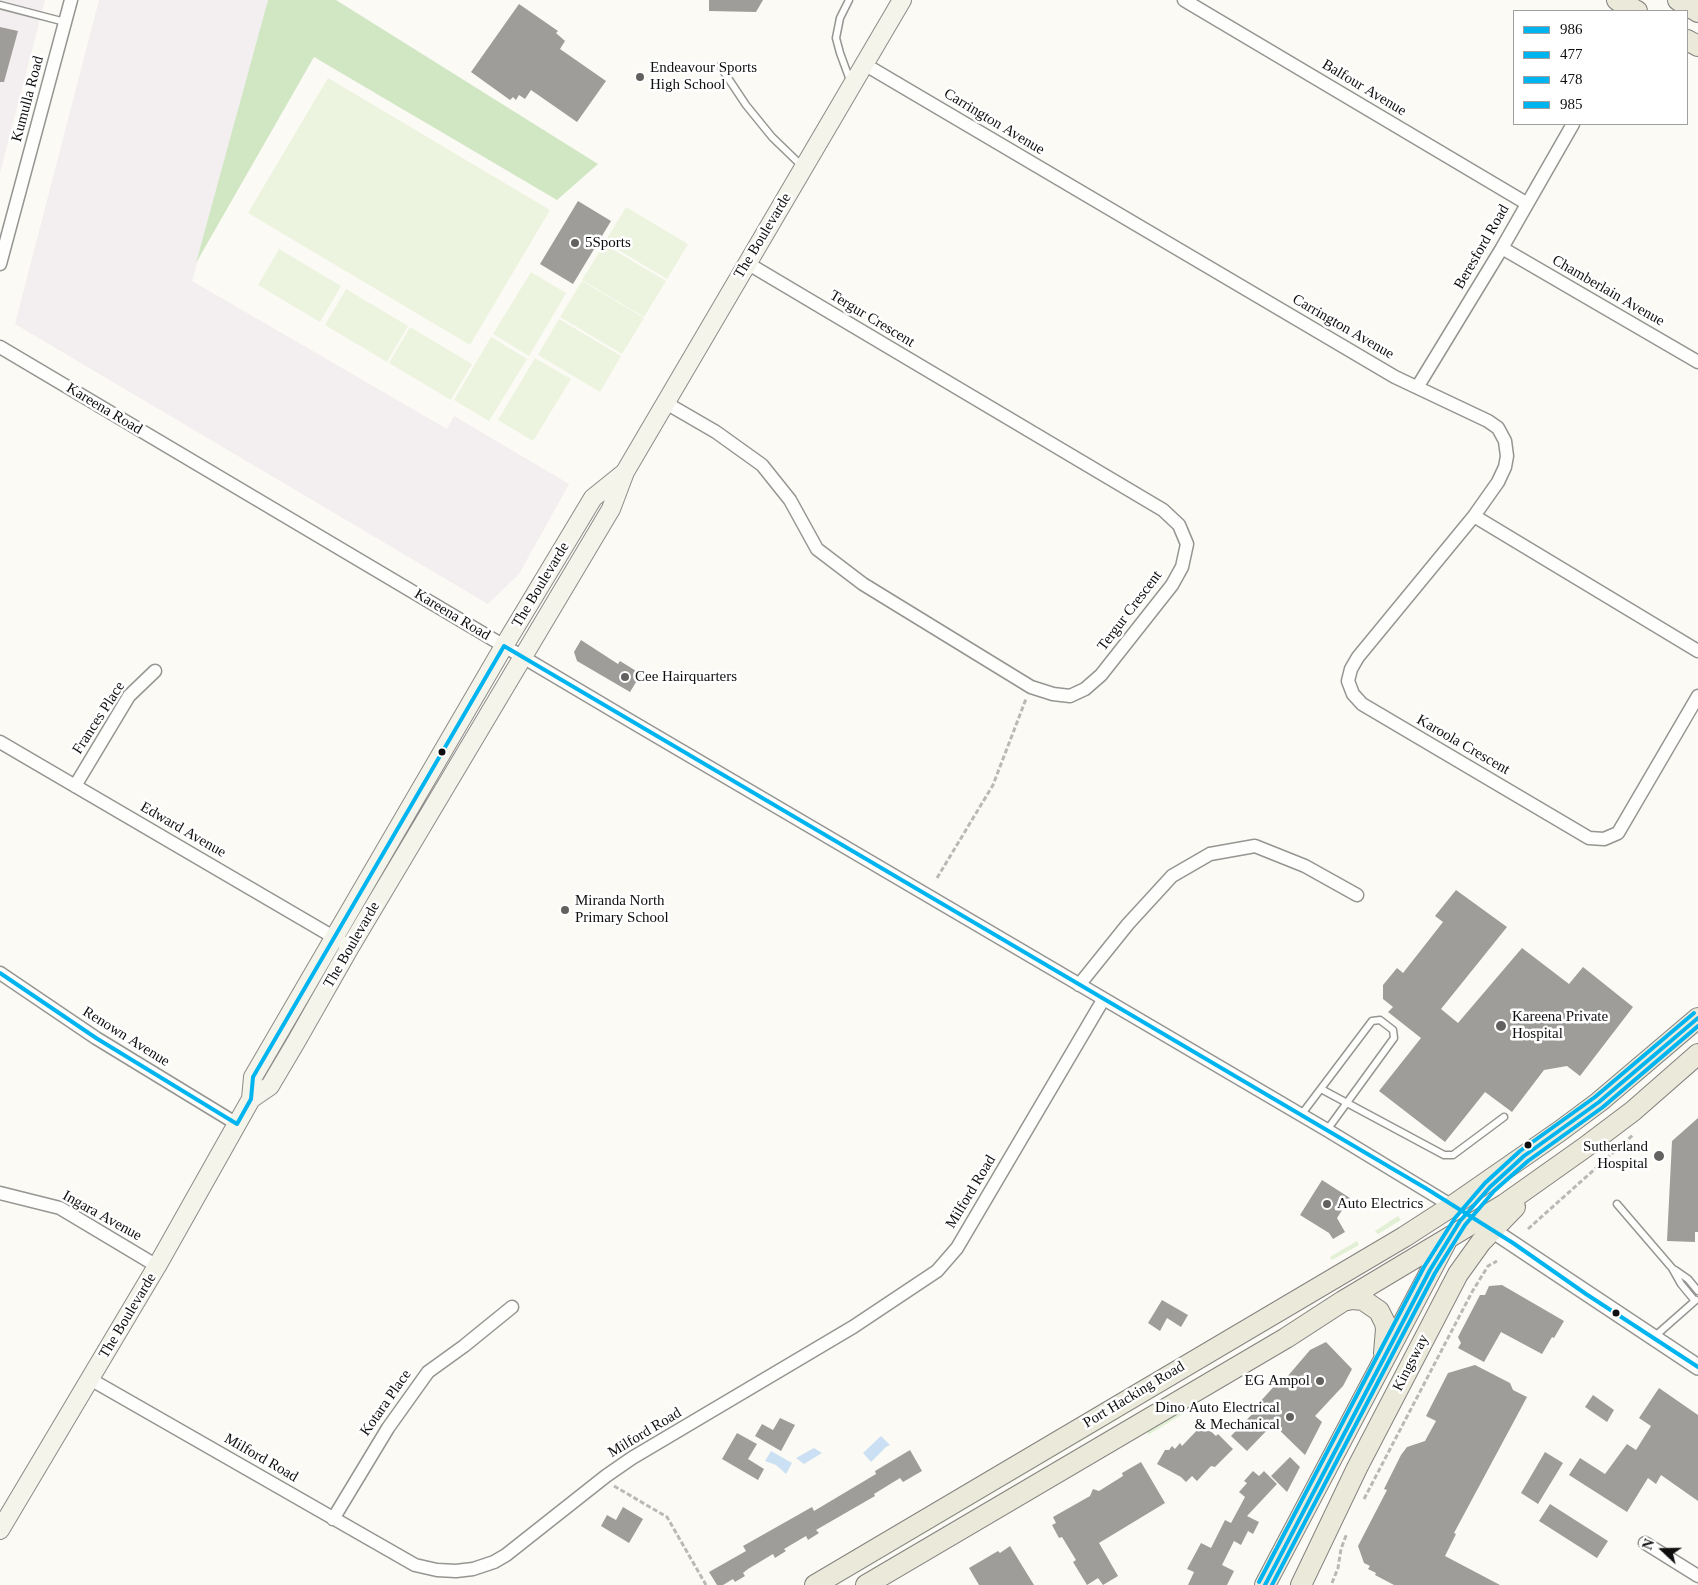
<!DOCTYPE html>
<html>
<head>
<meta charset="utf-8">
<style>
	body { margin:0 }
	#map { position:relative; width:1698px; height:1585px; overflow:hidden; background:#fbfaf4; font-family:"Times New Roman",serif }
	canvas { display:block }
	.legend { position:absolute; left:1513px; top:10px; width:175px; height:115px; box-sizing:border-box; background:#fff; border:1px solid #9f9f9f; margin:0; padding:6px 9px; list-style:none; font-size:15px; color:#0f0f0f }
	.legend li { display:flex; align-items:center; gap:10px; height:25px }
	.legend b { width:25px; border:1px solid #9f9f9f }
	.north { position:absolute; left:1638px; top:1525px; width:50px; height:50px; -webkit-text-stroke:4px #fff; paint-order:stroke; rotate:291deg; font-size:14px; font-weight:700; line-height:20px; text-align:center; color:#0f0f0f }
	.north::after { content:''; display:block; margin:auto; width:18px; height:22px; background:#0f0f0f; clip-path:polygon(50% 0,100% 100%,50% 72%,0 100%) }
</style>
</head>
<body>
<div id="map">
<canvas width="1698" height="1585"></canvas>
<ul class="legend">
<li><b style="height:6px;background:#00b5ef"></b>986</li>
<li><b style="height:6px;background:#00b5ef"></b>477</li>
<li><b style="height:6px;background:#00b5ef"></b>478</li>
<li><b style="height:6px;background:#00b5ef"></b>985</li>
</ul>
<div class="north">N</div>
</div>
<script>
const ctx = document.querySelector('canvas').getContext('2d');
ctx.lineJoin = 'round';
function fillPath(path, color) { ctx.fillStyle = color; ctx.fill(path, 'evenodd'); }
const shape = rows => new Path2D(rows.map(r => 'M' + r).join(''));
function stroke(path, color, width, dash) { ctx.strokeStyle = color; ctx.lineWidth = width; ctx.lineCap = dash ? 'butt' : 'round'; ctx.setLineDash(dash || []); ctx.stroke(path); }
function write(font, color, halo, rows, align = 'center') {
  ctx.font = font + ' "Times New Roman",serif'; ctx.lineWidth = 5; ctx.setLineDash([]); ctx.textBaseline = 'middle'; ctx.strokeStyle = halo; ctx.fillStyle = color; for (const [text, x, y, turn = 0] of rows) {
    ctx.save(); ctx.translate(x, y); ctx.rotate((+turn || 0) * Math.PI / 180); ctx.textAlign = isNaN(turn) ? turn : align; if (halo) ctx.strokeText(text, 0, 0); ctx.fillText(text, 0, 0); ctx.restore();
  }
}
fillPath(shape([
	[0,0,45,0,0,173],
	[99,0,268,0,192,281,447,429,454,416,569,484,519,574,488,604,15,324]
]), '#f3eef0');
fillPath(shape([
	[1398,1216,1401,1220,1378,1234,1375,1231],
	[1357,1241,1359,1245,1332,1260,1330,1257],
	[1186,1408,1188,1411,1148,1435,1147,1431],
	[1119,1416,1120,1418,837,1585,831,1585]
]), '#e2f0d5');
fillPath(shape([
	[268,0,336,0,598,164,557,200,314,57,196,263]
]), '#d1e7c4');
fillPath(shape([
	[328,78,550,210,470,345,248,213],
	[626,207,688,244,667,279,605,242],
	[604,244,666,281,644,317,582,280],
	[279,249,341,286,320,322,258,285],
	[531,272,566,293,529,356,493,334],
	[582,281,644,318,622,354,560,317],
	[346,289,408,326,387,362,325,325],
	[559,319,621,356,600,392,538,355],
	[410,327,472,364,451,400,389,363],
	[491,337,527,359,489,421,454,400],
	[535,358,571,379,533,441,498,420]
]), '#ecf4df');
fillPath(shape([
	[881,1436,890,1445,886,1447,871,1462,863,1453],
	[814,1448,822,1453,804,1464,796,1458],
	[771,1451,792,1463,786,1474,776,1465,765,1461]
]), '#cce0f3');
fillPath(shape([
	[709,0,763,0,756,12,709,11],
	[519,4,558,31,556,33,565,41,560,49,606,81,577,122,531,90,525,99,519,95,516,100,513,97,510,100,471,72],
	[0,27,18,31,4,82,0,82],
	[578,201,611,221,573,284,540,264],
	[581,640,618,664,620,661,641,674,630,692,577,661,574,652],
	[1456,890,1507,927,1441,1009,1458,1023,1522,948,1569,984,1583,967,1633,1007,1580,1076,1567,1066,1544,1070,1512,1112,1485,1092,1445,1142,1379,1091,1421,1038,1388,1012,1393,1007,1383,999,1383,985,1397,968,1403,973,1443,922,1435,916],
	[1698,1118,1698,1232,1695,1232,1695,1242,1667,1241,1672,1141],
	[1322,1180,1350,1198,1337,1218,1345,1232,1333,1239,1329,1233,1300,1215],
	[1502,1285,1564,1321,1554,1338,1552,1337,1542,1354,1501,1332,1484,1362,1458,1348,1461,1343,1458,1337,1480,1295,1485,1295,1489,1286],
	[1162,1300,1188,1315,1181,1327,1167,1318,1160,1331,1148,1323],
	[1326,1342,1352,1369,1343,1386,1315,1416,1322,1422,1305,1455,1273,1424,1247,1451,1231,1436,1260,1406,1258,1404,1278,1382,1281,1384,1310,1350],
	[1475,1365,1510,1383,1513,1390,1527,1397,1454,1533,1456,1534,1445,1556,1500,1585,1394,1585,1375,1575,1376,1573,1368,1569,1370,1566,1364,1563,1358,1546,1387,1490,1384,1489,1401,1455,1407,1447,1425,1441,1436,1421,1426,1416,1448,1373],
	[1659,1388,1698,1415,1698,1501,1661,1475,1656,1484,1648,1478,1627,1512,1569,1475,1580,1458,1605,1474,1627,1444,1636,1450,1651,1426,1639,1418],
	[1593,1395,1614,1410,1607,1422,1585,1407],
	[780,1418,795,1425,781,1451,755,1436,762,1424,773,1430],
	[1202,1425,1205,1428,1206,1427,1216,1436,1218,1434,1233,1449,1215,1467,1211,1466,1197,1481,1192,1476,1186,1482,1181,1477,1157,1464,1165,1450,1169,1450,1172,1446,1175,1449,1180,1443,1182,1446],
	[737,1433,757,1444,748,1459,764,1469,758,1480,722,1459],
	[910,1450,922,1471,903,1482,900,1478,874,1494,875,1496,816,1530,819,1533,808,1540,806,1536,784,1549,786,1551,775,1558,773,1554,748,1569,743,1573,745,1576,735,1582,733,1579,723,1585,717,1585,709,1572,746,1551,743,1546,812,1507,814,1511,876,1474,875,1471],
	[1545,1452,1563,1463,1538,1504,1521,1493],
	[1290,1457,1300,1467,1287,1492,1271,1476],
	[1141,1462,1165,1503,1099,1543,1118,1576,1103,1585,1098,1578,1087,1585,1073,1562,1076,1560,1062,1537,1059,1538,1052,1525,1056,1523,1053,1517,1090,1496,1093,1489,1099,1491,1123,1476,1122,1473],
	[1253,1471,1259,1476,1264,1471,1277,1484,1247,1516,1259,1522,1253,1534,1248,1531,1241,1545,1234,1541,1222,1565,1234,1571,1227,1585,1188,1585,1194,1572,1187,1569,1201,1543,1211,1548,1225,1520,1231,1523,1245,1497,1239,1492,1247,1483,1244,1481],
	[1550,1504,1608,1541,1597,1558,1539,1521],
	[623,1507,643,1519,629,1543,601,1526,607,1515,616,1520],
	[1010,1546,1034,1585,979,1585,969,1568,998,1551,1000,1553]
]), '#9f9d99');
const service = shape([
	[849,0,840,18,836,38,840,53,851,83],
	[0,5,65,22],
	[720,66,746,105,772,137,803,167],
	[1321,1089,1444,1155,1453,1155,1504,1117],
	[1301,1115,1372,1021,1380,1020,1393,1030,1394,1038,1327,1130],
	[1617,1204,1672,1268,1681,1284,1695,1301],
	[1675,1270,1688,1279,1698,1291],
	[1654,1337,1696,1300]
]);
const minor = shape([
	[1184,0,1526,203],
	[864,64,1395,377,1488,421,1498,428,1505,441,1507,456,1505,467,1498,482,1474,516,1358,657,1351,669,1348,681,1353,694,1362,704,1589,838,1604,839,1618,833,1698,696],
	[1502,248,1698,362],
	[0,264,71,0],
	[0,347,634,723,1327,1130,1452,1206],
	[1418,386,1502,248,1573,124],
	[666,403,716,432,762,465,790,500,817,549,863,584,1031,687,1053,694,1070,696,1085,689,1101,675,1172,585,1182,567,1187,544,1179,525,1163,510,747,263],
	[1474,516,1698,651],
	[0,742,342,942],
	[75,786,129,696,155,671],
	[0,973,96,1038,237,1124],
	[1079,985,1128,924,1172,876,1210,854,1255,846,1305,866,1357,895],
	[0,1193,60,1208,157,1266],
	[90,1379,415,1565,437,1570,456,1571,473,1569,494,1562,506,1555,606,1476,632,1458,853,1327,937,1271,957,1248,1103,1000],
	[333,1519,388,1428,428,1372,464,1346,512,1307],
	[1645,1543,1698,1576]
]);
const tertiary = shape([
	[1492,1230,1698,1367]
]);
const secondary = shape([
	[251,1099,270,1086,296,1042,350,947,611,509,625,472,902,0],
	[0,1530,157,1266,251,1099,253,1077,504,646,593,498,624,473]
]);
const primary = shape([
	[1617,0,1637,11],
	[1678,0,1698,12],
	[1687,40,1698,46],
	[1343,1301,1352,1299,1363,1300,1379,1311,1385,1323,1386,1329,1384,1353],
	[815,1585,1404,1237,1452,1206,1560,1131,1599,1102,1698,1018],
	[866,1585,1286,1338,1343,1301,1505,1204,1584,1148,1633,1111,1698,1054],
	[1265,1585,1447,1240],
	[1301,1585,1357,1468,1458,1274,1481,1242,1515,1207]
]);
stroke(service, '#959592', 9);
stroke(minor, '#959592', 15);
stroke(tertiary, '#959592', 18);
stroke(secondary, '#8c8b89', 20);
stroke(primary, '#83827f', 22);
stroke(shape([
	[937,878,993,785,1026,699],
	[1528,1229,1634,1134],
	[614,1486,667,1517,706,1585],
	[1364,1499,1472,1292,1488,1266,1497,1261],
	[1332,1583,1338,1568,1341,1549,1347,1533]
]), '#b9b9b8', 3, [5, 2.5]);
stroke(service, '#fefefd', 6);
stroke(minor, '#fefefd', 12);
stroke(tertiary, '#fefefd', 15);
stroke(secondary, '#f4f4eb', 18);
stroke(primary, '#ebe9da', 20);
stroke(shape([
	[0,973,96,1038,237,1124],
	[237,1124,251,1099,253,1077,504,646,1427,1189,1513,1243,1586,1294,1698,1367]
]), '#00b5ef', 4);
stroke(shape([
	[1265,1585,1430,1270,1460,1221,1490,1187,1524,1156,1599,1102,1698,1018]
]), '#00b5ef', 4);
stroke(shape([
	[1272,1585,1435,1273,1465,1225,1494,1191,1528,1161,1603,1107,1698,1026]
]), '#00b5ef', 4);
stroke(shape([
	[1259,1582,1424,1267,1455,1218,1485,1183,1520,1151,1595,1097,1694,1013]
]), '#00b5ef', 4);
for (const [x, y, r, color] of [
	[640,77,5,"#62615f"],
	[575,243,5,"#62615f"],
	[625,677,5,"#62615f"],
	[442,752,4.5,"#0f0f0f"],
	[565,910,5,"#62615f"],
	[1501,1026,6,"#62615f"],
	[1528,1145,4.5,"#0f0f0f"],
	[1659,1156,6,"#62615f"],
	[1327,1204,5,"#62615f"],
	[1616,1313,4.5,"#0f0f0f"],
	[1320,1381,5,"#62615f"],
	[1290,1417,5,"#62615f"]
]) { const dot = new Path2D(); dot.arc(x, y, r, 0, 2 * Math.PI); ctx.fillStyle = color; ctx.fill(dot); stroke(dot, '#fff', 2); }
write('15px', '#0f0f0f', '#fff', [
	["Endeavour Sports",650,68],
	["High School",650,85],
	["5Sports",585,243],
	["Cee Hairquarters",635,677],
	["Miranda North",575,901],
	["Primary School",575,918],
	["Kareena Private",1512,1017],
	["Hospital",1512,1034],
	["Sutherland",1648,1147,"right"],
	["Hospital",1648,1164,"right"],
	["Auto Electrics",1337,1204],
	["EG Ampol",1310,1381,"right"],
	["Dino Auto Electrical",1280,1408,"right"],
	["& Mechanical",1280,1425,"right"]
], 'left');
write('15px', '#0f0f0f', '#fff', [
	["Balfour Avenue",1364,88,31],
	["Kumulla Road",28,99,-75],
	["Carrington Avenue",994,122,31],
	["The Boulevarde",763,236,-59],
	["Beresford Road",1482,247,-60],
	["Chamberlain Avenue",1608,291,30],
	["Tergur Crescent",872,319,31],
	["Carrington Avenue",1343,327,30],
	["Kareena Road",104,409,31],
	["The Boulevarde",541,585,-59],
	["Tergur Crescent",1130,611,-53],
	["Kareena Road",452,615,31],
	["Frances Place",99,718,-57],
	["Karoola Crescent",1463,745,30],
	["Edward Avenue",183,830,30],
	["The Boulevarde",352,945,-60],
	["Renown Avenue",126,1037,32],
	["Milford Road",971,1192,-59],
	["Ingara Avenue",102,1216,29],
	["The Boulevarde",128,1316,-59],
	["Kingsway",1411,1363,-63],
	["Port Hacking Road",1134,1395,-31],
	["Kotara Place",386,1403,-55],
	["Milford Road",645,1433,-31],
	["Milford Road",261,1458,30]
]);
</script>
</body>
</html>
